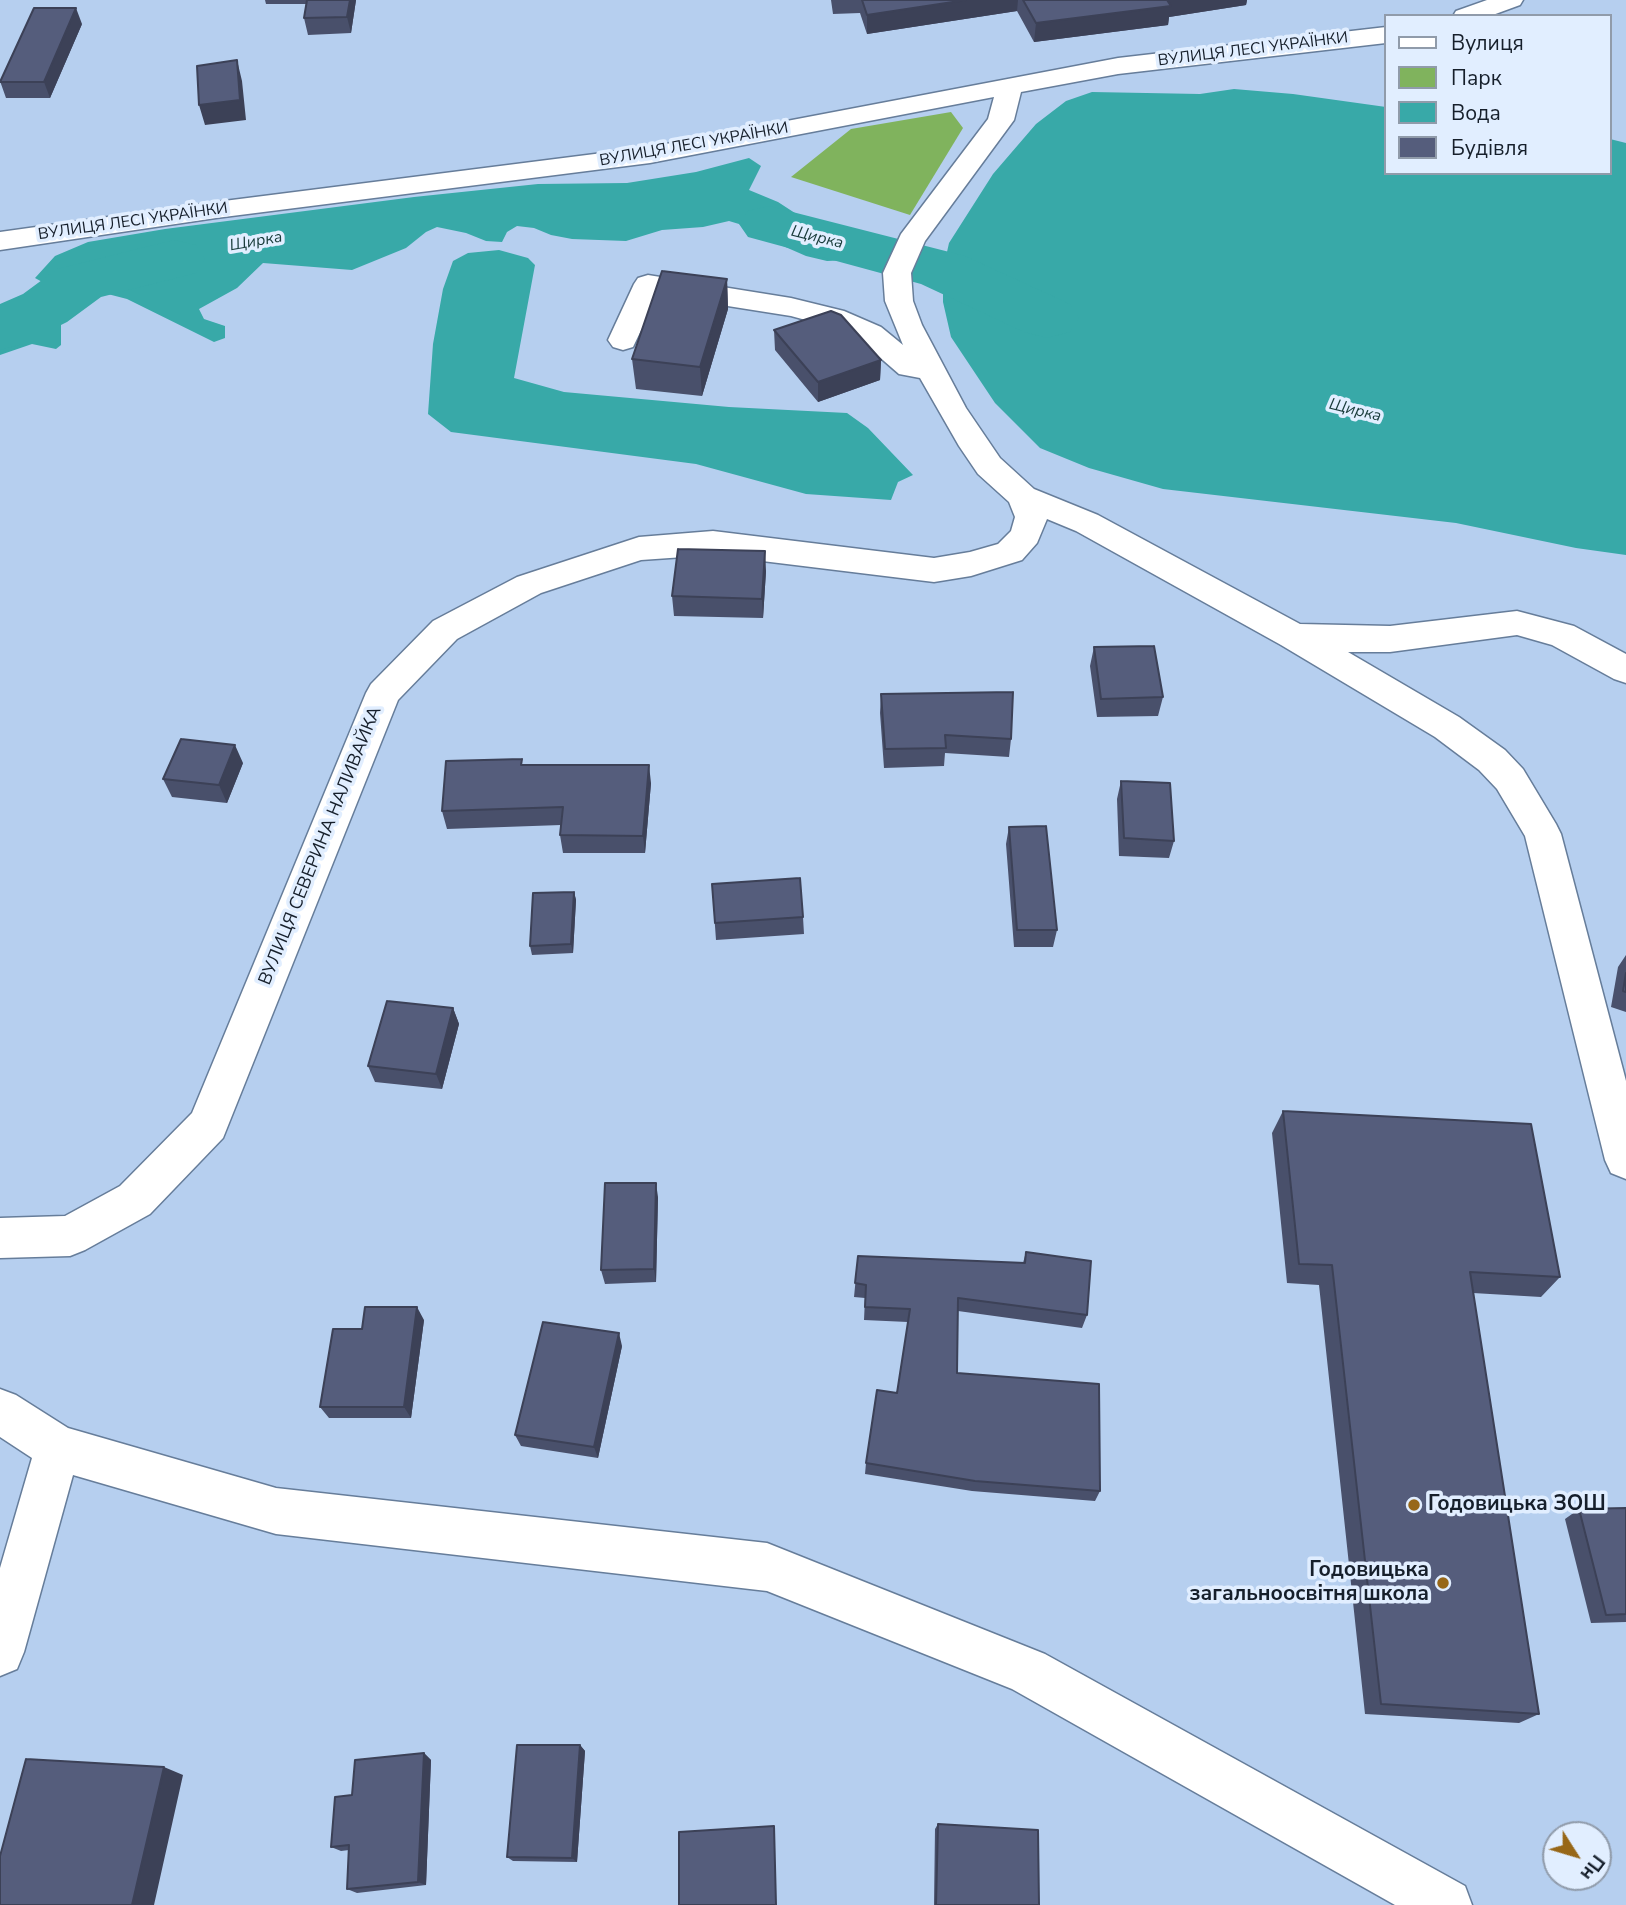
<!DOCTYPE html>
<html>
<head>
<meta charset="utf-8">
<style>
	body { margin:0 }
	#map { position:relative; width:1626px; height:1905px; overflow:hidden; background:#b6cfef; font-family:"Nunito Sans",sans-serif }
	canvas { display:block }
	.legend { position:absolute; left:1384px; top:14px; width:228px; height:161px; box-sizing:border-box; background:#e1eeff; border:2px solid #909baa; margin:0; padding:9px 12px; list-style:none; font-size:21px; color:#161f2b }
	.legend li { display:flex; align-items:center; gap:14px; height:35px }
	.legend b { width:35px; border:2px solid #909baa }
	.north { position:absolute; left:1542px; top:1821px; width:70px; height:70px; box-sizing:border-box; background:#e1eeff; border:2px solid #909baa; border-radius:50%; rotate:127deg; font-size:19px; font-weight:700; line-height:28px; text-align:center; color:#161f2b }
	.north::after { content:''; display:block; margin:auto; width:24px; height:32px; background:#976718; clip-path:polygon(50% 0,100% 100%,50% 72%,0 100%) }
</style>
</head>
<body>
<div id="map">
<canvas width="1626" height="1905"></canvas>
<ul class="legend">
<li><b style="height:9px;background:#fff"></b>Вулиця</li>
<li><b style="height:19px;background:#80b35d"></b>Парк</li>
<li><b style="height:19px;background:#38a9a8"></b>Вода</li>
<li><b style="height:19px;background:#555d7c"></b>Будівля</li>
</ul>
<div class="north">Пн</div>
</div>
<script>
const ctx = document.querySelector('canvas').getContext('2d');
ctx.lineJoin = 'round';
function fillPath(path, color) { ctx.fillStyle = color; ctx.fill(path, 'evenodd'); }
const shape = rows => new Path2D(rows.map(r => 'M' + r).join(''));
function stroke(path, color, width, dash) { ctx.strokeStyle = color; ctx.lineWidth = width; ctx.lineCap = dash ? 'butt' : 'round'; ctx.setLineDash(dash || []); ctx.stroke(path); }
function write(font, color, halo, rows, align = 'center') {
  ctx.font = font + ' "Nunito Sans",sans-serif'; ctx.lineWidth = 7; ctx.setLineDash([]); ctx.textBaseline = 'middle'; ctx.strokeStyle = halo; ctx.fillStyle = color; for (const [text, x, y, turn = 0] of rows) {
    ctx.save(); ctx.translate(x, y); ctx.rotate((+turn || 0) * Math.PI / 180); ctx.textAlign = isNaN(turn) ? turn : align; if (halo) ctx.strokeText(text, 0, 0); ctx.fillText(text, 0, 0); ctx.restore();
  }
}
fillPath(shape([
	[951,112,963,128,910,215,791,177,851,129]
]), '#80b35d');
fillPath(shape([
	[1234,89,1293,94,1386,107,1386,173,1610,173,1610,139,1626,143,1626,555,1576,548,1456,523,1163,489,1089,468,1040,448,995,403,951,337,943,302,943,270,949,243,993,174,1036,124,1066,101,1092,92,1200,94],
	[749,158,761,166,749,190,778,202,821,230,869,237,882,254,852,260,827,261,806,256,774,242,759,230,729,221,703,227,662,230,626,241,572,239,551,235,534,228,517,226,507,232,502,242,486,241,466,233,437,227,426,232,406,248,352,270,263,263,237,288,199,309,204,319,225,326,225,338,214,342,127,299,100,292,64,294,35,278,55,256,88,242,165,229,414,197,538,184,627,183,696,172],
	[499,250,528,258,535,265,514,378,564,392,729,407,847,413,868,428,913,475,898,482,891,500,806,494,696,464,451,432,428,414,433,344,443,289,453,261,468,253],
	[45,308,61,321,61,345,56,349,32,344,0,355,0,317,22,310]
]), '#38a9a8');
fillPath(shape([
	[769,206,965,256,1070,304,1079,318,1070,332,1047,338,1024,332,921,284,748,237,739,224,748,211,769,206],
	[174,240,196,245,205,259,196,273,101,297,67,322,23,344,0,350,0,304,23,294,57,269,174,240]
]), '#38a9a8');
const minor = shape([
	[1487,0,1523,0,1520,5,1490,16,1453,16,1456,11,1487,0],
	[1386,27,1386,43,1118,74,1021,92,1014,120,925,241,911,273,913,301,922,325,966,408,1000,458,1034,489,1098,515,1300,624,1390,626,1517,611,1574,626,1626,654,1626,683,1614,679,1552,645,1517,635,1390,652,1348,652,1459,717,1505,750,1523,769,1556,824,1561,834,1626,1081,1626,1179,1611,1173,1605,1160,1525,836,1497,789,1479,770,1435,737,1281,645,1076,531,1047,519,1037,543,1022,560,971,576,934,582,713,555,641,560,541,593,457,639,398,700,223,1138,150,1214,85,1250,70,1256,0,1258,0,1218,65,1216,120,1186,192,1113,366,693,371,684,433,621,517,577,639,537,713,531,934,558,970,552,998,544,1011,531,1015,517,1009,502,978,474,959,446,920,378,899,374,861,341,824,325,791,316,658,295,633,347,623,350,613,347,608,340,634,284,638,278,648,275,791,298,844,311,881,327,903,345,885,301,883,273,901,234,988,119,994,97,650,163,216,218,0,250,0,232,216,202,650,147,1118,58,1386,27],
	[0,1389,16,1395,68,1428,276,1488,767,1543,1045,1654,1465,1886,1472,1905,1395,1905,1012,1689,767,1591,276,1534,73,1475,24,1652,17,1669,0,1676,0,1568,32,1458,0,1437,0,1389]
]);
stroke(minor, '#667d9a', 3);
fillPath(minor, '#fff');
fillPath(shape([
	[265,0,356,0,351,33,308,35,304,18,306,4,266,4],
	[831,0,1247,0,1246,5,1169,17,1168,25,1034,42,1017,11,867,34,860,13,833,14],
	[82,24,50,98,6,98,0,81],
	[727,279,728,309,702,396,636,389,632,359],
	[774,330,881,360,880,380,818,402,775,350],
	[766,571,763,618,674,616,672,596],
	[1094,647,1163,697,1158,716,1097,717,1090,666],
	[881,694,1011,739,1009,757,945,753,944,766,884,768,880,713],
	[243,763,227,803,172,797,163,779],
	[523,765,651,783,645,853,563,853,560,835,561,825,447,829,442,811],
	[1121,781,1174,841,1169,858,1119,856,1117,799],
	[1009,827,1057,930,1053,947,1014,947,1006,844],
	[712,884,803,917,804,934,716,940],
	[574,892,576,900,573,953,532,955,530,946],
	[1626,955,1626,1012,1611,1007,1618,967],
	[453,1008,459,1024,442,1089,375,1082,368,1066],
	[1283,1111,1560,1277,1541,1297,1473,1293,1539,1714,1519,1723,1365,1714,1319,1285,1287,1283,1272,1133],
	[658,1197,656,1282,605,1284,601,1270],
	[1026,1252,1087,1315,1082,1328,958,1311,957,1373,1100,1491,1095,1501,972,1491,865,1474,866,1463,897,1393,908,1322,864,1320,865,1298,854,1297,858,1256,1023,1263],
	[424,1320,411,1418,329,1418,320,1407,362,1329],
	[622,1346,598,1458,521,1446,515,1435],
	[1626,1508,1626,1622,1591,1623,1565,1519,1579,1509],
	[580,1745,585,1751,577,1862,513,1861,507,1857],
	[424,1753,431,1760,426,1885,357,1893,347,1889,349,1850,341,1851,331,1847,352,1795],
	[938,1824,1039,1905,934,1905,935,1829]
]), '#49506b');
fillPath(shape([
	[350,0,356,0,351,33,347,17],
	[966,0,1018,0,1017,11,867,34,867,15],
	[1167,0,1247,0,1246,5,1169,17,1168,25,1034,42,1036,23],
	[76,8,82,24,50,98,44,82],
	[237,60,242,81,246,120,205,125,199,105],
	[727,279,728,309,702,396,700,367],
	[881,360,880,380,818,402,818,382],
	[765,551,766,571,763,618,762,599],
	[235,745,243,763,227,803,219,785],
	[649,765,651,783,645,853,643,836],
	[574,892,576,900,573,953,571,944],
	[453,1008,459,1024,442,1089,436,1074],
	[656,1183,658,1197,656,1282,654,1269],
	[417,1307,424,1320,411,1418,404,1407],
	[619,1333,622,1346,598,1458,594,1447],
	[580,1745,585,1751,577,1862,572,1858],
	[424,1753,431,1760,426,1885,418,1882],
	[164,1767,183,1775,154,1905,132,1905]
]), '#3c4157');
const building = shape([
	[307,0,350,0,347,17,304,18,307,0],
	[862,0,966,0,867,15,862,0],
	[1023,0,1167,0,1171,6,1036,23,1023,0],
	[34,8,76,8,44,82,0,82,34,8],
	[237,60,240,100,199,105,197,66,237,60],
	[662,271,727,279,700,367,632,359,662,271],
	[831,311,841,315,881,360,818,382,774,330,831,311],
	[678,549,765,551,762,599,672,596,678,549],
	[1154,646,1163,697,1101,699,1094,647,1154,646],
	[1013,692,1011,739,945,735,946,748,885,749,881,694,1013,692],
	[181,739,235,745,219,785,163,779,181,739],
	[522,759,521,765,649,765,643,836,560,835,563,807,442,811,446,761,522,759],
	[1121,781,1170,783,1174,841,1124,838,1121,781],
	[1046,826,1057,930,1017,930,1009,827,1046,826],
	[800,878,803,917,715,923,712,884,800,878],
	[574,892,571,944,530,946,533,893,574,892],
	[1626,973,1626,992,1623,991,1626,973],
	[387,1001,453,1008,436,1074,368,1066,387,1001],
	[1283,1111,1531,1124,1560,1277,1470,1272,1539,1714,1381,1704,1332,1265,1299,1264,1283,1111],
	[605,1183,656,1183,654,1269,601,1270,605,1183],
	[1026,1252,1091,1261,1087,1315,958,1298,957,1373,1099,1384,1100,1491,975,1481,866,1463,877,1390,897,1393,910,1309,865,1307,866,1285,855,1283,858,1256,1025,1263,1026,1252],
	[365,1307,417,1307,404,1407,320,1407,333,1329,362,1329,365,1307],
	[543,1322,619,1333,594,1447,515,1435,543,1322],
	[1626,1508,1626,1614,1606,1615,1579,1509,1626,1508],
	[517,1745,580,1745,572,1858,507,1857,517,1745],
	[424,1753,418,1882,347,1889,349,1845,331,1847,335,1797,352,1795,355,1760,424,1753],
	[26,1759,164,1767,132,1905,0,1905,0,1856,26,1759],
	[938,1824,1038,1830,1039,1905,936,1905,938,1824],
	[774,1826,776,1905,679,1905,679,1832,774,1826]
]);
fillPath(building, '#555d7c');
stroke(building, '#3c4157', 2);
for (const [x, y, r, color] of [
	[1414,1505,7,"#976718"],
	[1443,1583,7,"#976718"]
]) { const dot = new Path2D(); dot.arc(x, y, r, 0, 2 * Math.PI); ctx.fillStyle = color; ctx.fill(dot); stroke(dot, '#e1eeff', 2.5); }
write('16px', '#161f2b', '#e1eeff', [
	["ВУЛИЦЯ ЛЕСІ УКРАЇНКИ",1253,50,-7],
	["ВУЛИЦЯ ЛЕСІ УКРАЇНКИ",694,145,-10],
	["ВУЛИЦЯ ЛЕСІ УКРАЇНКИ",133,222,-8]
]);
write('italic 16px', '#193b3a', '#e1eeff', [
	["Щирка",817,238,14],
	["Щирка",256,242,-10],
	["Щирка",1355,411,14]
]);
write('18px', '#161f2b', '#e1eeff', [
	["ВУЛИЦЯ СЕВЕРИНА НАЛИВАЙКА",321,846,-68]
]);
write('bold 21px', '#161f2b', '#e1eeff', [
	["Годовицька ЗОШ",1428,1505],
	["Годовицька",1429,1571,"right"],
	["загальноосвітня школа",1429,1595,"right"]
], 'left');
</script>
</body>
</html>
